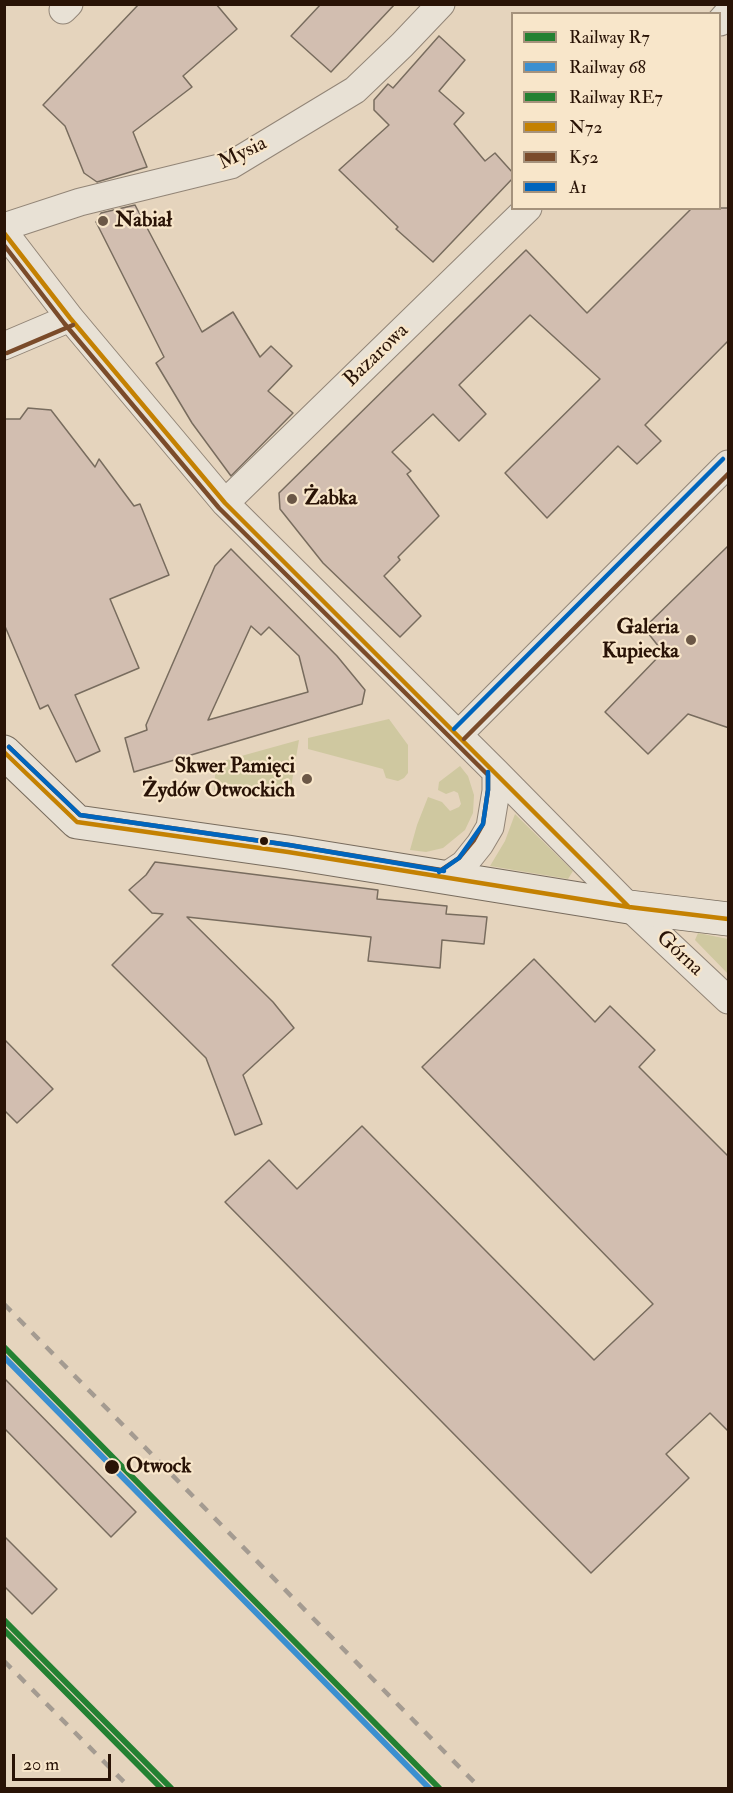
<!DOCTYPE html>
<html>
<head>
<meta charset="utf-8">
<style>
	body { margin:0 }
	#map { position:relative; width:733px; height:1793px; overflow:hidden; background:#e5d4bd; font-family:"IM FELL Double Pica",serif }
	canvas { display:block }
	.frame { position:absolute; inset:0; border:6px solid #291306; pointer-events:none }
	.legend { position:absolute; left:511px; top:12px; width:210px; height:198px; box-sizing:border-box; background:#f8e6ca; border:2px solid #a5927c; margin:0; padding:8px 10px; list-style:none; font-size:18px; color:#291306 }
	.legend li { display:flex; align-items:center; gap:12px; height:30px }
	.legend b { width:30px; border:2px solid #a5927c }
	.scale { position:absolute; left:12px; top:1754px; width:99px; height:27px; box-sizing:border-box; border:3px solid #291306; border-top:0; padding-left:8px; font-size:18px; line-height:21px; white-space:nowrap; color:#291306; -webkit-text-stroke:4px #f8e6ca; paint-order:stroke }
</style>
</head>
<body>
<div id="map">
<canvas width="733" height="1793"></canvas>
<div class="frame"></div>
<ul class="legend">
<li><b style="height:8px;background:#238132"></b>Railway R7</li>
<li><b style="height:8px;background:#3b8fd0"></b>Railway 68</li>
<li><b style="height:8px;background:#238132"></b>Railway RE7</li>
<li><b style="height:8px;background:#c48102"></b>N72</li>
<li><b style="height:8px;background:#7a4b2a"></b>K52</li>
<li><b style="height:8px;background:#0065bd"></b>A1</li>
</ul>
<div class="scale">20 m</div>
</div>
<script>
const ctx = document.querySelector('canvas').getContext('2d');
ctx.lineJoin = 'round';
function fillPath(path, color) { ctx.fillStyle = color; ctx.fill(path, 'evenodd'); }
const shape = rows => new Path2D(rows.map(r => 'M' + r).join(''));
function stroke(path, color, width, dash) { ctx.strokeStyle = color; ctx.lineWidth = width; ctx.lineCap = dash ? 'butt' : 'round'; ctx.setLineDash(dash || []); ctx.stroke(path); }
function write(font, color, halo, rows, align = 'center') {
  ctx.font = font + ' "IM FELL Double Pica",serif'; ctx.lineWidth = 4.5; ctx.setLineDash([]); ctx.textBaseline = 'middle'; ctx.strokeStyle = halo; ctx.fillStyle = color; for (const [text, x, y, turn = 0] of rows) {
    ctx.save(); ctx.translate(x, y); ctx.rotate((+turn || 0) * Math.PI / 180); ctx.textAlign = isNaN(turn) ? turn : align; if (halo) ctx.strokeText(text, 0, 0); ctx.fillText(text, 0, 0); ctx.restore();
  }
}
fillPath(shape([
	[389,719,408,745,408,773,404,778,398,781,386,778,383,769,308,749,308,738],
	[299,740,289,799,285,798,286,793,257,790,256,794,214,790,216,763],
	[460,766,468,776,474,795,473,813,465,830,443,848,426,852,410,850,417,825,428,797,442,802,450,811,459,807,461,804,458,793,454,791,446,794,438,790,439,782],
	[515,814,573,871,568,879,490,866,505,841],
	[698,933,728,939,728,974,695,940]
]), '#cfc8a0');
const building = shape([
	[139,4,216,4,237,29,183,76,192,87,133,132,147,167,97,182,84,173,65,126,43,105,139,4],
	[321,4,395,4,331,72,291,36,321,4],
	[439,36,465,60,439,91,464,113,454,124,485,161,495,153,513,173,513,178,433,262,396,229,398,227,339,170,389,125,374,110,374,100,388,84,393,88,439,36],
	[135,205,202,332,233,312,260,357,271,346,292,366,268,391,293,413,231,476,192,423,156,363,164,357,96,222,101,213,135,205],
	[692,208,729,208,729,340,645,425,661,441,637,464,618,446,547,518,505,473,600,379,530,315,459,385,486,414,459,441,433,414,392,452,411,471,407,474,439,516,398,557,400,560,384,576,421,616,400,637,323,563,280,509,279,493,526,250,587,313,692,208],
	[28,408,51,410,95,467,99,459,134,506,140,504,169,575,110,599,139,668,75,695,100,751,76,762,48,705,40,709,4,624,4,419,20,419,28,408],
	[729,545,729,728,688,714,648,754,605,712,663,652,644,628,729,545],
	[231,549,337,656,365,690,362,704,134,772,125,738,147,730,146,725,215,566,231,549],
	[251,626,261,635,269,627,299,656,308,692,208,720,251,626],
	[155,862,378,890,377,899,447,906,446,914,487,917,484,944,442,940,440,968,368,961,371,937,187,917,273,1002,294,1028,243,1075,262,1124,235,1135,206,1058,112,965,163,914,152,913,129,890,146,875,155,862],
	[534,959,595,1022,610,1006,655,1050,639,1067,729,1157,729,1432,710,1413,666,1454,689,1478,591,1573,225,1202,269,1160,297,1189,362,1126,594,1360,653,1304,422,1067,534,959],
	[4,1039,53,1089,17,1123,4,1110,4,1039],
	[4,1378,136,1512,111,1537,4,1428,4,1378],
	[4,1536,57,1589,32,1614,4,1586,4,1536]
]);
fillPath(building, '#d2beb0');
stroke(building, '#786c5e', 1.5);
const street = shape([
	[63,10,69,4],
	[720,22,728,13],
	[4,227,80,202,231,165,355,90,402,45,441,4],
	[4,232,70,318,225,503,496,772,629,907,728,1000],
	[4,346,70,318],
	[225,503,528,208],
	[459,734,728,464],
	[443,878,464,864,480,844,490,827,496,791,496,772]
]);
const secondary = shape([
	[4,752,77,822,288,852,629,907,728,919]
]);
stroke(street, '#928577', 29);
stroke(secondary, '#786c5e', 35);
stroke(street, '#e8e1d5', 27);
stroke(secondary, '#e8e1d5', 33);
stroke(shape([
	[4,1304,480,1788],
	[4,1661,130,1788]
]), '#a49b91', 4.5, [10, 10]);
stroke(shape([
	[4,233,70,318,225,503,629,907],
	[4,752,77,822,288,852,629,907,728,919]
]), '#c48102', 4.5);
stroke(shape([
	[4,245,64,323,219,508,488,775,488,790,483,824,474,840,459,858,441,870,289,845,80,815,9,747],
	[7,353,73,325],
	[464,739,728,474]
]), '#7a4b2a', 4.5);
stroke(shape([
	[454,729,723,459],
	[9,747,80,815,289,845,444,871],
	[439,872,459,858,483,824,488,790,488,772]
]), '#0065bd', 4.5);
stroke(shape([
	[4,1347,439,1788],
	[4,1620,171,1788]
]), '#238132', 6);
stroke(shape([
	[4,1357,429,1788]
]), '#3b8fd0', 6);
stroke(shape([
	[4,1630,161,1788]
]), '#238132', 6);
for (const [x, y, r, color] of [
	[103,221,6,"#6b5746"],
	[292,499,6,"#6b5746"],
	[691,640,6,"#6b5746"],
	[307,779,6,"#6b5746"],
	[264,841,5,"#291306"],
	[112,1467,8,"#291306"]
]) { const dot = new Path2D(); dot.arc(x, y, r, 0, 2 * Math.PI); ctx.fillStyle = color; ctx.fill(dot); stroke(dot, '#f8e6ca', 2); }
write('21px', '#291306', '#f8e6ca', [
	["Mysia",243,154,-26],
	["Bazarowa",377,356,-44],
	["Górna",679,954,43]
]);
write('bold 21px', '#291306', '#f8e6ca', [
	["Nabiał",115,221],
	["Żabka",304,499],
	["Galeria",679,628,"right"],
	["Kupiecka",679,652,"right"],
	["Skwer Pamięci",295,767,"right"],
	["Żydów Otwockich",295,791,"right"]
], 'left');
write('bold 21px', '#291306', '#f8e6ca', [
	["Otwock",126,1467]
], 'left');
</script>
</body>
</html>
